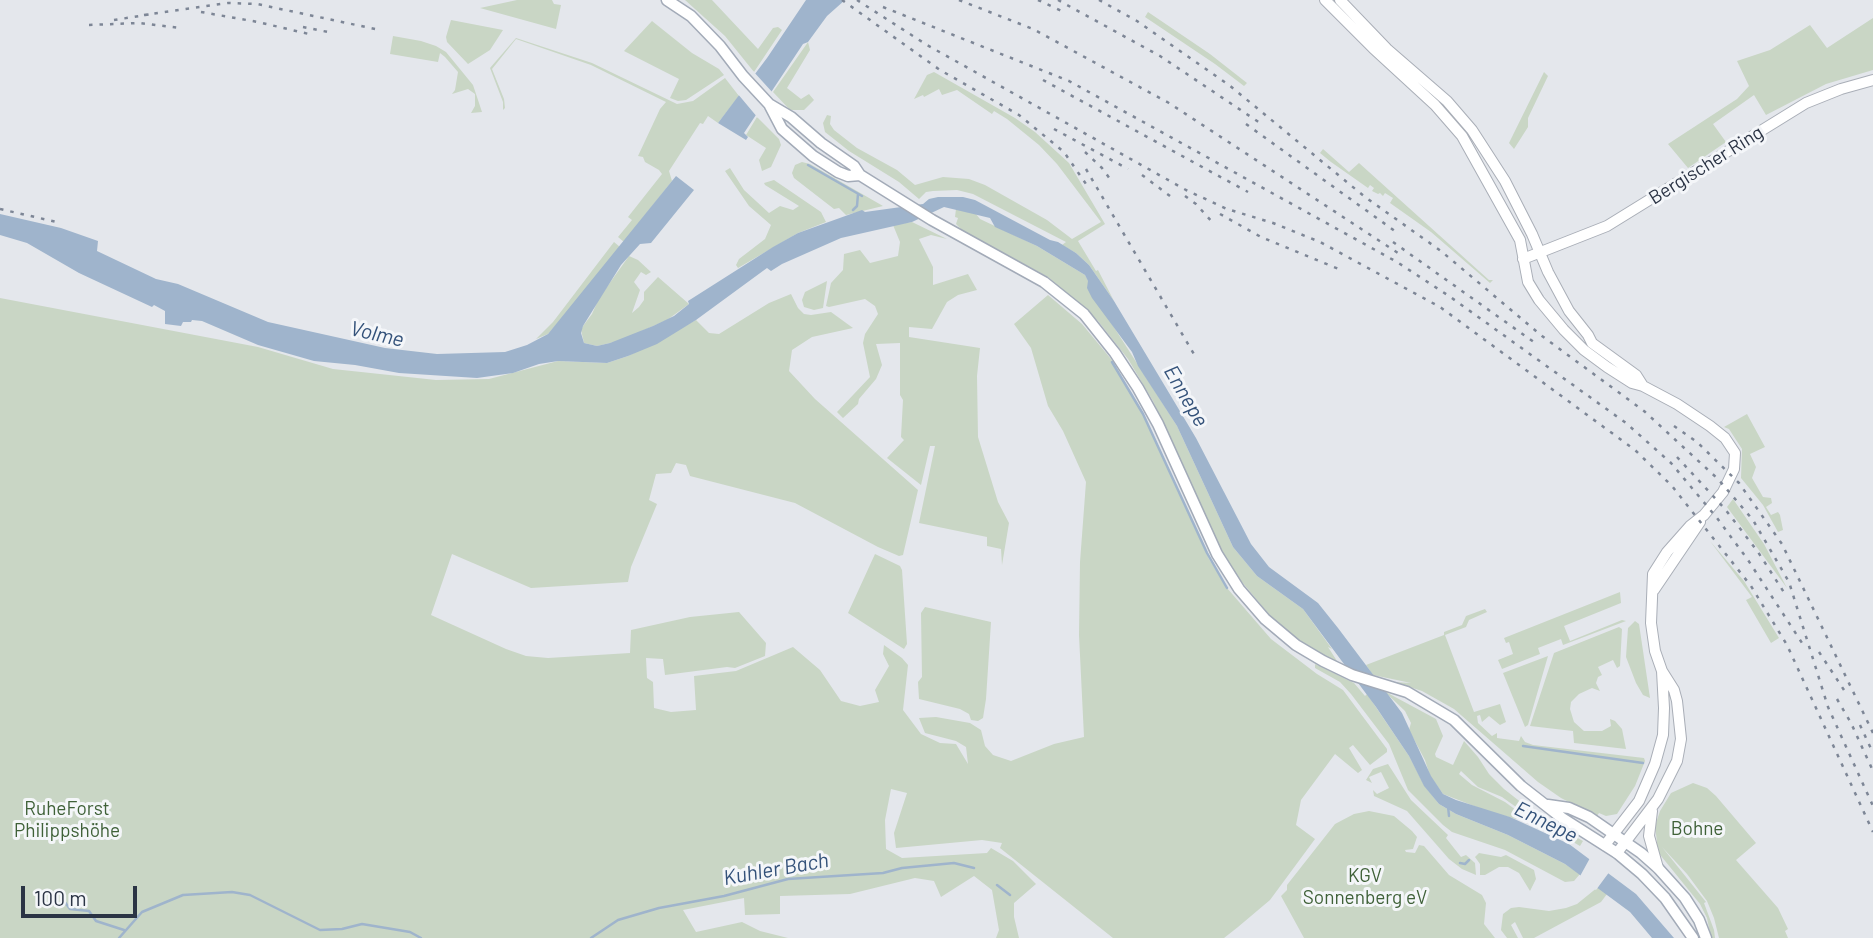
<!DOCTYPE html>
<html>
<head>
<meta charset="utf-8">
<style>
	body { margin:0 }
	#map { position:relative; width:1873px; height:938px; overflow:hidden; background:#e4e7ec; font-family:Barlow,sans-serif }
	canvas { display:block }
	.scale { position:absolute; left:21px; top:886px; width:116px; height:32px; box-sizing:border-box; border:4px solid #2b3445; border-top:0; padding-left:9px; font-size:21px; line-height:24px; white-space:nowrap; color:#2b3445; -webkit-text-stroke:5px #f4f6f9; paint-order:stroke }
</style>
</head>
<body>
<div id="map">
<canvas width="1873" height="938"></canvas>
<div class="scale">100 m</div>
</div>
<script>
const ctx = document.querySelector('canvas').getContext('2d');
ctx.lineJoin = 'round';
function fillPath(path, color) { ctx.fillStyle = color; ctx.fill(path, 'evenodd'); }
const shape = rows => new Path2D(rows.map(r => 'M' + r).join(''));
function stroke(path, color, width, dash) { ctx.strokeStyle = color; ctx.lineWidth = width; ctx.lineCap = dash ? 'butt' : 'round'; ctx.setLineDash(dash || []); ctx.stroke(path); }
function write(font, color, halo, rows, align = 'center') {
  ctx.font = font + ' Barlow,sans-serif'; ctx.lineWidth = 6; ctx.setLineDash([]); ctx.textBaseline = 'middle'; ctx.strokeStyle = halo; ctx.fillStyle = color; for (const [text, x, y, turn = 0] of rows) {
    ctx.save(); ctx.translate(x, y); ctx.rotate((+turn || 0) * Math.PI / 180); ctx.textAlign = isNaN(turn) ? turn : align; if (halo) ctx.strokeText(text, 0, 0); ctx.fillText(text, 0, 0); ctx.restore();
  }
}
fillPath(shape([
	[517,0,552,0,554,4,561,5,556,29,480,8],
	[685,0,712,0,758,49,773,28,778,27,782,30,754,72,725,36],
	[1148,12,1210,54,1247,83,1244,86,1215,64,1145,17],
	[1873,18,1873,70,1826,84,1766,115,1754,95,1713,124,1726,142,1688,168,1668,144,1737,99,1749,86,1737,61,1770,50,1810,25,1827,48],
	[451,20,503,30,490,50,468,64,447,42,446,37],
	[652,21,692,53,719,69,724,75,686,100,678,101,670,98,679,79,624,51],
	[393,36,421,41,436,46,446,52,473,85,482,112,471,113,475,106,475,94,468,89,452,94,455,90,458,72,445,57,440,53,438,62,390,54],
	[516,38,592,63,677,104,693,101,725,78,739,96,718,123,708,116,703,124,700,123,669,171,672,181,624,242,618,237,632,220,628,217,662,174,659,170,645,162,643,157,638,156,660,109,666,102,591,65,516,39,492,69,504,99,505,108,503,110,503,102,490,68],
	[808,42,810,50,787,88,801,99,809,94,814,100,804,110,790,110,773,92],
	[934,72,1015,118,1035,132,1069,163,1105,224,1078,241,1096,271,1098,270,1114,301,1089,265,1076,253,1062,245,1066,242,973,194,957,190,933,191,926,192,919,199,899,182,849,151,825,132,823,123,827,115,831,116,830,124,834,130,857,148,897,170,915,185,943,177,969,179,985,185,1047,220,1072,239,1101,222,1057,164,1039,145,1007,119,994,111,992,114,957,90,942,95,939,89,924,97,923,95,914,99,927,75],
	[1544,72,1548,76,1528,118,1528,127,1514,149,1509,143],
	[757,117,779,139,781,145,771,167,762,171,759,160,766,148,746,135],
	[1323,149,1349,172,1359,163,1489,280,1493,280,1490,283,1431,232,1390,203,1393,198,1385,193,1383,196,1380,193,1378,194,1372,191,1374,188,1370,185,1368,188,1331,162,1320,153],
	[802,162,810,164,883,206,846,215,839,208,834,209,794,178,792,173,795,165],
	[730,168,744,190,769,213,780,206,793,210,799,206,765,185,764,183,774,180,821,212,826,222,798,233,738,268,736,265,739,259,765,239,771,225,749,206,725,171],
	[956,209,976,214,980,219,1037,246,1085,275,1110,321,1177,426,1233,547,1257,576,1303,609,1332,649,1328,647,1337,661,1307,648,1277,624,1237,576,1222,551,1153,401,1128,359,1098,321,1048,277,962,230,956,224,958,218,955,217],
	[912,222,947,239,931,235,919,239,933,267,933,285,968,274,977,290,958,295,947,302,932,329,909,327,909,337,980,348,977,376,978,437,998,502,1009,523,1002,565,1001,549,987,546,987,537,919,523,935,446,930,446,921,485,887,458,904,440,901,437,903,400,900,395,900,343,876,344,882,365,876,379,859,399,858,404,843,418,837,412,870,377,863,343,865,334,878,314,875,306,865,299,829,307,826,306,831,283,843,270,844,254,860,250,870,263,898,256,900,242,893,225],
	[614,242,620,247,578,300,548,334,536,339,553,322],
	[629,256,638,260,651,272,646,275,641,272,634,282,640,290,632,313,639,307,644,300,644,292,658,277,689,304,667,320,619,341,597,346,584,343,581,330,583,326,592,314,599,298],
	[827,281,823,308,814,310,804,307,802,300,805,292],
	[791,294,798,308,804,314,811,315,831,312,853,328,812,337,792,350,789,371,815,399,918,490,903,555,899,556,878,547,795,503,690,476,686,465,676,463,671,473,656,474,649,500,657,504,631,567,628,582,531,588,452,554,431,615,506,649,526,656,548,658,630,653,631,630,690,617,739,612,766,643,765,656,735,668,727,667,665,675,663,659,646,658,647,678,653,682,654,708,671,712,696,710,694,676,736,671,793,647,820,670,841,701,860,706,879,702,875,690,889,666,883,654,884,645,902,658,908,665,903,710,921,734,940,743,956,744,968,764,966,747,956,741,925,733,919,718,936,717,970,723,981,730,985,746,993,755,1011,761,1054,744,1084,737,1079,635,1080,562,1086,482,1063,431,1048,406,1031,348,1014,324,1048,295,1082,324,1111,359,1143,414,1209,559,1227,588,1271,639,1317,674,1343,690,1387,749,1387,752,1370,765,1353,745,1349,748,1362,770,1358,773,1335,754,1301,800,1296,825,1315,839,1270,900,1238,927,1224,938,1113,938,1000,848,1002,843,982,840,896,848,894,833,907,793,891,789,885,820,886,849,902,858,987,853,991,848,1013,861,1036,884,1014,903,1014,917,1019,938,996,938,999,930,992,890,974,876,941,897,934,881,915,878,850,894,780,896,780,914,745,915,744,898,683,910,696,932,742,922,760,931,788,938,0,938,0,298,258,347,333,369,436,380,489,379,558,361,607,363,628,356,696,320,709,333,719,334,769,303],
	[1747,414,1765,447,1750,454,1756,467,1752,478,1763,497,1771,498,1772,503,1766,507,1771,515,1778,512,1780,515,1783,530,1778,532,1763,505,1741,478,1742,449,1729,429,1724,427],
	[1733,499,1764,544,1787,588,1727,507],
	[1710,541,1744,581,1779,638,1771,643,1746,600,1752,597],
	[875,554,900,566,902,570,907,644,904,649,848,613],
	[1620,592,1621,603,1564,626,1570,641,1622,620,1626,621,1563,645,1561,639,1538,648,1540,654,1502,669,1498,660,1513,654,1509,642,1506,643,1504,638],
	[925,607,991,622,986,699,983,718,978,721,971,720,969,714,960,709,919,699,918,682,922,677,921,613],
	[1485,609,1487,612,1469,620,1466,627,1445,635,1474,712,1500,704,1506,722,1500,725,1489,716,1482,722,1480,715,1477,716,1478,723,1492,736,1497,733,1497,738,1519,741,1521,736,1525,742,1533,745,1644,758,1645,761,1635,786,1617,814,1606,816,1599,813,1597,816,1561,798,1538,782,1454,709,1422,691,1394,682,1411,683,1373,675,1366,665,1444,635,1444,632,1462,625,1466,616],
	[1635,621,1639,624,1650,698,1643,695,1636,683,1626,657,1628,628],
	[1619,627,1622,629,1620,666,1617,668,1613,660,1598,667,1602,675,1598,677,1596,683,1600,691,1592,688,1579,694,1571,702,1570,709,1574,722,1584,731,1602,731,1611,726,1610,719,1615,721,1622,729,1626,749,1574,743,1573,731,1530,726,1554,653],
	[1548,656,1528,725,1525,727,1503,673],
	[1315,664,1354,683,1365,696,1367,694,1409,756,1424,785,1439,804,1456,814,1508,835,1565,864,1580,874,1574,881,1565,882,1505,850,1452,832,1443,825,1408,790,1389,744,1351,694,1340,682,1315,668],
	[1384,691,1436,719,1443,736,1435,754,1436,757,1453,765,1464,741,1478,757,1489,774,1504,789,1541,818,1583,841,1580,846,1530,817,1502,797,1478,787,1461,771,1459,774,1472,785,1505,802,1527,818,1516,819,1487,811,1443,794,1430,776,1425,760,1409,730,1411,723,1405,711],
	[1388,764,1411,800,1448,835,1446,838,1461,857,1466,855,1475,863,1476,875,1462,869,1449,859,1407,811,1374,796,1373,790,1377,794,1389,788,1381,772,1369,777,1372,783,1366,780,1373,769],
	[1693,783,1707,788,1716,796,1756,843,1736,860,1778,908,1788,929,1785,931,1788,938,1719,938,1714,918,1707,901,1687,874,1662,847,1706,902,1704,903,1714,930,1715,938,1711,938,1707,918,1700,904,1657,851,1653,843,1657,842,1655,826,1660,811,1671,793],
	[1369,811,1394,816,1412,831,1417,837,1413,849,1405,850,1406,852,1415,853,1419,845,1424,846,1449,875,1482,895,1486,903,1484,924,1495,938,1304,938,1281,896,1287,890,1287,885,1335,824,1354,814],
	[1479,853,1501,857,1506,855,1534,870,1536,879,1530,891,1519,873,1508,867,1499,867,1485,875,1480,875,1480,864,1475,857],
	[1598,887,1607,894,1601,902,1534,938,1523,938,1515,922,1511,925,1518,938,1507,938,1501,930,1503,914,1511,908,1519,907,1549,911,1566,908,1577,904]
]), '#c9d6c5');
fillPath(shape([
	[806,0,845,0,827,16,808,42,803,44,744,133,748,137,746,140,718,123,767,58],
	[676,176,694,190,651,243,640,244,621,265,583,326,581,333,584,343,597,346,610,343,653,326,674,316,689,304,688,301,773,247,798,233,862,210,865,212,923,204,929,199,938,197,963,197,975,200,1050,240,1058,242,1076,253,1089,265,1114,301,1196,438,1251,544,1269,567,1318,603,1338,628,1402,713,1431,776,1443,794,1456,800,1510,817,1569,844,1636,894,1674,938,1652,938,1630,912,1565,864,1508,835,1456,814,1439,804,1424,786,1409,756,1376,707,1303,609,1257,576,1233,547,1177,426,1138,366,1132,352,1092,298,1087,288,1088,281,1085,275,1037,246,995,227,990,218,944,207,912,222,841,238,782,264,771,271,767,268,696,320,657,344,628,356,607,363,558,361,539,364,513,373,477,378,399,373,355,365,314,361,258,345,202,321,192,320,191,322,183,322,181,326,165,324,165,311,154,305,152,307,79,273,27,243,0,235,0,214,61,228,98,241,97,251,156,279,178,284,268,322,385,348,437,354,505,352,527,345,548,334]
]), '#9fb4cc');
fillPath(shape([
	[753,71,773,93,758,118,737,93],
	[1590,858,1610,871,1596,890,1579,878]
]), '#e4e7ec');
stroke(shape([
	[808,165,862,196],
	[853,210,857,206,858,194],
	[1112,362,1143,414,1207,553,1227,588],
	[1523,746,1643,763],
	[1448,806,1449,816],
	[1460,863,1465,864,1469,860],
	[997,885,1010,895],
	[64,901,70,909,89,911,96,921,124,930],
	[119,938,142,912,183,895,232,892,250,895,320,930,342,929,362,924,410,932,421,938],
	[591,938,618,920,659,908,724,896,788,879,883,873,902,868,954,863,974,868]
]), '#9fb4cc', 2.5);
const secondary = shape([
	[1325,0,1373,48,1435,105,1462,136,1520,240,1528,282,1539,300,1564,330,1584,350,1607,367,1632,383,1643,386,1677,404,1710,426,1725,438,1735,453,1734,469,1723,492,1704,515,1690,526,1667,552,1653,574,1651,623,1655,651,1662,671,1664,708,1663,735,1655,764,1639,801,1605,845],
	[1340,0,1387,49,1447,101,1472,130,1505,181,1532,234,1548,272,1569,311,1588,335,1592,343,1636,375,1643,386],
	[1523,259,1607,226,1806,103,1841,89,1873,80],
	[1654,590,1700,522],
	[1652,811,1649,836,1658,868],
	[1617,853,1658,799,1677,761,1681,739,1677,701,1674,690,1662,671]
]);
const primary = shape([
	[667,0,691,16,720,46,743,76,769,104,791,117,821,143,854,166,860,175,932,220,1044,282,1084,314,1115,353,1138,388,1158,424,1217,554,1239,589,1265,619,1296,645,1323,661,1352,675,1407,692,1454,720,1521,786,1562,818,1617,853,1642,874,1665,898,1693,938],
	[770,106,782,129,813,156,838,172,848,176,860,175],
	[1548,805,1569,808,1589,817,1641,853,1658,868,1685,898,1699,920,1706,938]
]);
stroke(secondary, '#a9aeb7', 12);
stroke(primary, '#a3abb8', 13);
stroke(secondary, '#fff', 10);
stroke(primary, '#fff', 10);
stroke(shape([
	[842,0,940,70,1019,115,1064,152,1086,184],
	[857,0,927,45,1186,190,1227,209,1273,223,1320,242,1440,307,1635,450,1672,486,1751,586,1787,645,1873,832],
	[959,0,1033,29,1169,103,1398,253],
	[1038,0,1064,12],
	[1058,0,1160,56,1263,125],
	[1099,0,1137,21,1229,85,1365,197,1441,251,1542,336,1644,411,1718,479,1753,520,1789,582,1828,707,1873,806],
	[883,7,1069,81,1397,262,1449,296,1626,423,1671,463,1717,518,1748,560,1804,646],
	[201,12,258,22,313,35],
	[144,15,228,3,257,4,380,30],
	[114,20,152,14],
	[89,25,139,23,180,28],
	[303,27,328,32],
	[1043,80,1248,192],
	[1246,124,1399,234],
	[1054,129,1128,169],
	[1085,152,1102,168,1113,183],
	[1086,169,1195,356],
	[1142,175,1170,196],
	[1185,196,1196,204,1214,224],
	[0,209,61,223],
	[1220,214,1261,237,1341,270],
	[1393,242,1538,345],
	[1674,426,1697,442,1739,483,1782,544,1873,733],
	[1677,457,1725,509,1758,552,1785,594],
	[1819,652,1844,690],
	[1837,699,1851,723,1873,771],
	[1860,725,1873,753]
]), '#7d8696', 2.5, [3.5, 7]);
write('19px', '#2b3445', '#f4f6f9', [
	["Bergischer Ring",1706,165,-32]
]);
write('19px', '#3f6138', '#f4f6f9', [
	["RuheForst",67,809],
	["Philippshöhe",67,831],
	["Bohne",1697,829],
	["KGV",1365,876],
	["Sonnenberg eV",1365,898]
]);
write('italic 21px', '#34527a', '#f4f6f9', [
	["Volme",377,334,13],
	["Ennepe",1186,396,60],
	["Ennepe",1546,822,26],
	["Kuhler Bach",776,869,-10]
]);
</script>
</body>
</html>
